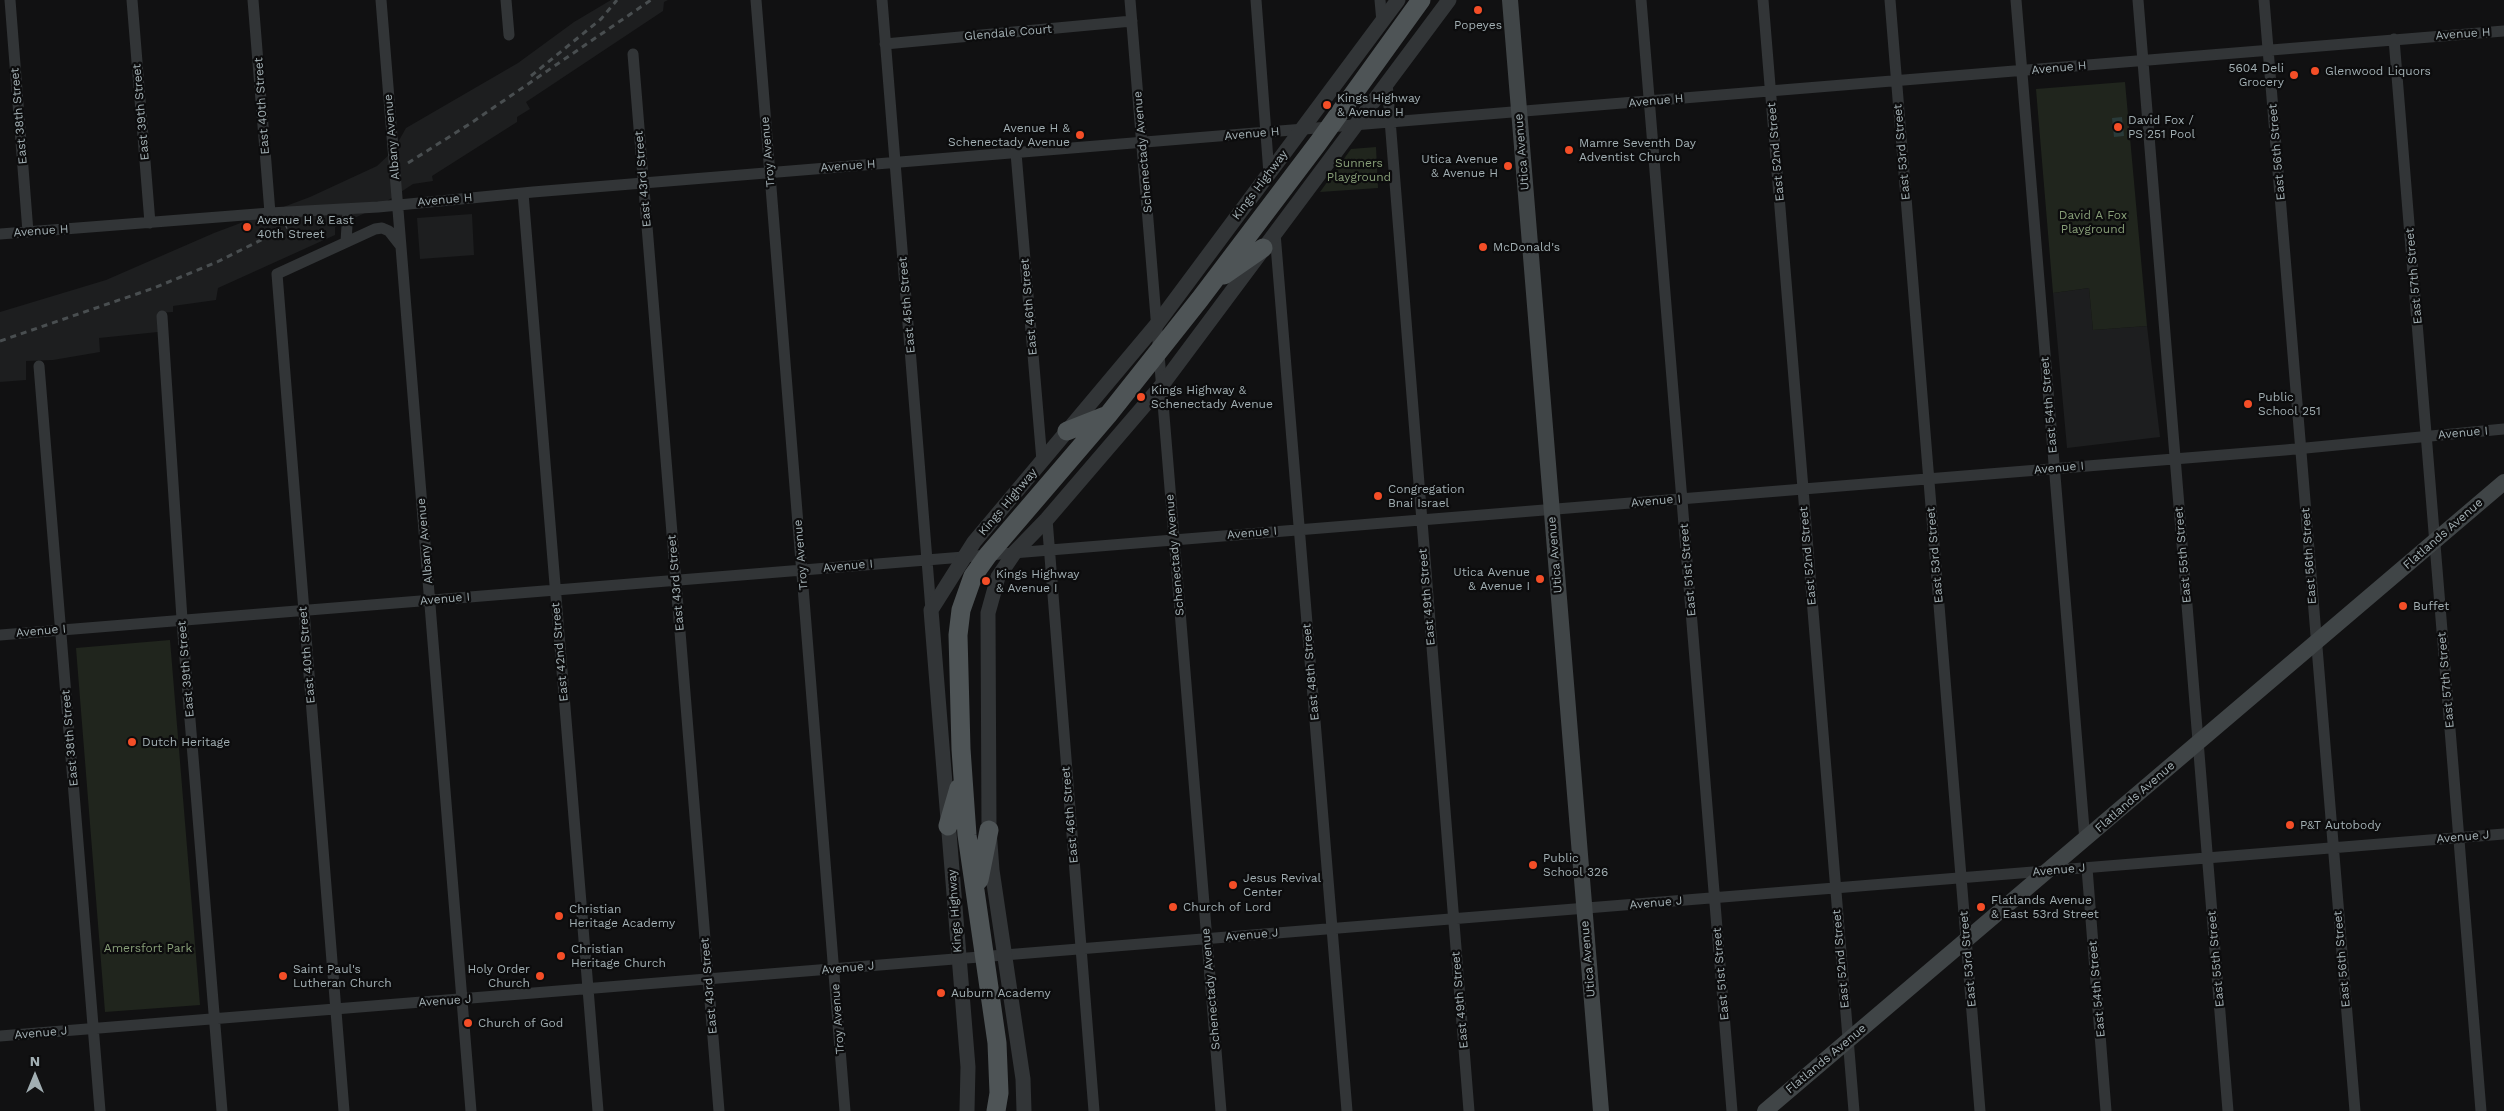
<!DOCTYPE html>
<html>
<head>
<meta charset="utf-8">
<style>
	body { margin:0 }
	#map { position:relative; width:2504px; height:1111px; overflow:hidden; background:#111112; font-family:"Work Sans",sans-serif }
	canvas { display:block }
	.north { position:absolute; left:10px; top:1051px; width:50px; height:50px; -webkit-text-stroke:4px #0c0c0d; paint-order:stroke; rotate:0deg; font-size:14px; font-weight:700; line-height:20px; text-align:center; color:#a2afb3 }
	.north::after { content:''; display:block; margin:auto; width:18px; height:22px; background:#a2afb3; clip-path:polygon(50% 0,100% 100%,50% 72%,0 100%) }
</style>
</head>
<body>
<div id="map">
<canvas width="2504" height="1111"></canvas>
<div class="north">N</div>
</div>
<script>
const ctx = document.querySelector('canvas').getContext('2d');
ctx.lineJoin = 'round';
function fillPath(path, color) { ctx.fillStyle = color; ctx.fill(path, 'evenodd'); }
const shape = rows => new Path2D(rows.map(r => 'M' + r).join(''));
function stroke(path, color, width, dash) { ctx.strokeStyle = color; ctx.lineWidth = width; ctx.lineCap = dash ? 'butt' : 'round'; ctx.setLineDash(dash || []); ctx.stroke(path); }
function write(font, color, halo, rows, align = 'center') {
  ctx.font = font + ' "Work Sans",sans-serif'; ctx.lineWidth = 4.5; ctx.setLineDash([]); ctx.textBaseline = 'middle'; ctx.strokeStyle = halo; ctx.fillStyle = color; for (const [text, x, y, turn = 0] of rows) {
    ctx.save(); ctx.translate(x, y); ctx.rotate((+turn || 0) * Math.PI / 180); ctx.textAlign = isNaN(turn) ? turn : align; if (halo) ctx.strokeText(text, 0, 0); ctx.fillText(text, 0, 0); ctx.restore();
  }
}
fillPath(shape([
	[611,0,668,0,664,2,663,11,526,102,530,109,517,117,517,122,432,176,433,181,413,184,378,207,335,227,335,235,218,288,216,300,173,306,173,312,157,313,158,332,99,338,100,352,53,360,26,361,26,380,0,382,0,312,106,280,214,233,310,197,377,166,393,151,406,128,518,63,574,22],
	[472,214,474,255,420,259,417,218],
	[2089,288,2093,330,2147,326,2160,437,2067,448,2053,293]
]), '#1d1e1f');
fillPath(shape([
	[2125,82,2147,326,2093,330,2089,288,2053,293,2036,89],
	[1376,147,1378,188,1320,192,1351,149],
	[170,640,200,1005,105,1012,76,648]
]), '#20251d');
fillPath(shape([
	[2122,117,2124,136,2114,137,2112,118]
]), '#2a3b3a');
stroke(shape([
	[10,0,28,232],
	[132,0,150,223],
	[253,0,270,213],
	[381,0,471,1111],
	[506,0,509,35],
	[756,0,845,1111],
	[882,0,931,610],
	[1130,0,1221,1111],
	[1256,0,1269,174],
	[1380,0,1382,22],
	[1641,0,1732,1111],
	[1763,0,1854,1111],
	[1890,0,1980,1111],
	[2016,0,2085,841],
	[2138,0,2228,1111],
	[2264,0,2355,1111],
	[2394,39,2481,1111],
	[885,44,1132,21],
	[633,54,719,1111],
	[1387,82,1469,1111],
	[1016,153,1042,461],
	[523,193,598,1111],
	[1275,233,1347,1111],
	[0,234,270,213,378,207,533,192,2504,31],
	[346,242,348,209],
	[162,316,183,634,222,1111],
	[39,366,100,1111],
	[1047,519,1094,1111],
	[0,635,2285,450,2504,429],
	[2087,868,2106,1111],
	[0,1036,2504,834],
	[344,1111,277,274,375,229,382,228,389,231,400,245]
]), '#323537', 11);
stroke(shape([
	[967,1111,968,1067,931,610,974,542,1157,324,1398,0],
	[1024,1111,1023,1079,992,870,989,830,988,613,998,577,1015,552,1047,519,1162,385,1449,0]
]), '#323537', 15);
stroke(shape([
	[1510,0,1601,1111],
	[1765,1111,2504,482]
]), '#404547', 16);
stroke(shape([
	[1224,275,1263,248],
	[1067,431,1105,416],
	[948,826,959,788],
	[979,880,989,830],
	[996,1111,999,1093,997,1043,967,835,961,749,958,635,961,610,973,576,988,555,1108,415,1200,299,1318,143,1421,0]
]), '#4e5456', 19);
stroke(shape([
	[531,76,601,19,617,0],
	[408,163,471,123,651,0],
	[0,341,154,288,217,262,287,227]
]), '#494e50', 3, [6, 5]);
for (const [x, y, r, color] of [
	[1478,10,5,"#f44e27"],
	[2315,71,5,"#f44e27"],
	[2294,75,5,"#f44e27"],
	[1327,105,5,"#f44e27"],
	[2118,127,5,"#f44e27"],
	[1080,135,5,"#f44e27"],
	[1569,150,5,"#f44e27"],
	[1508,166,5,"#f44e27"],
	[247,227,5,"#f44e27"],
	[1483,247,5,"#f44e27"],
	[1141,397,5,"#f44e27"],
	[2248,404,5,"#f44e27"],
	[1378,496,5,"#f44e27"],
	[1540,579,5,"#f44e27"],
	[986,581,5,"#f44e27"],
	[2403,606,5,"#f44e27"],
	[132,742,5,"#f44e27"],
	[2290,825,5,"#f44e27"],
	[1533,865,5,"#f44e27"],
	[1233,885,5,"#f44e27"],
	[1173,907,5,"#f44e27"],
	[1981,907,5,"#f44e27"],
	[559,916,5,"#f44e27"],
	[561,956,5,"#f44e27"],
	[283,976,5,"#f44e27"],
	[540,976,5,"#f44e27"],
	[941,993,5,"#f44e27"],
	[468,1023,5,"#f44e27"]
]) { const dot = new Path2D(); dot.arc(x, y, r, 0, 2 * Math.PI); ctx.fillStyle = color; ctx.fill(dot); stroke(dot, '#0c0c0d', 2); }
write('12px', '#a2afb3', '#0c0c0d', [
	["Popeyes",1478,25,"center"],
	["5604 Deli",2284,68,"right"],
	["Grocery",2284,82,"right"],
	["Glenwood Liquors",2325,71],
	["Kings Highway",1337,98],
	["& Avenue H",1337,112],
	["David Fox /",2128,120],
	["PS 251 Pool",2128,134],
	["Avenue H &",1070,128,"right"],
	["Schenectady Avenue",1070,142,"right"],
	["Mamre Seventh Day",1579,143],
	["Adventist Church",1579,157],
	["Utica Avenue",1498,159,"right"],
	["& Avenue H",1498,173,"right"],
	["Avenue H & East",257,220],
	["40th Street",257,234],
	["McDonald's",1493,247],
	["Kings Highway &",1151,390],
	["Schenectady Avenue",1151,404],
	["Public",2258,397],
	["School 251",2258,411],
	["Congregation",1388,489],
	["Bnai Israel",1388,503],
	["Utica Avenue",1530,572,"right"],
	["& Avenue I",1530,586,"right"],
	["Kings Highway",996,574],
	["& Avenue I",996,588],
	["Buffet",2413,606],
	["Dutch Heritage",142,742],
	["P&T Autobody",2300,825],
	["Public",1543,858],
	["School 326",1543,872],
	["Jesus Revival",1243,878],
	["Center",1243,892],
	["Flatlands Avenue",1991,900],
	["& East 53rd Street",1991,914],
	["Church of Lord",1183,907],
	["Christian",569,909],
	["Heritage Academy",569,923],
	["Christian",571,949],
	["Heritage Church",571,963],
	["Saint Paul's",293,969],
	["Lutheran Church",293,983],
	["Holy Order",530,969,"right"],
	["Church",530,983,"right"],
	["Auburn Academy",951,993],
	["Church of God",478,1023]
], 'left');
write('12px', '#a2afb3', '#0c0c0d', [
	["Glendale Court",1008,33,-5],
	["Avenue H",2463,34,-4],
	["Avenue H",2059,68,-5],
	["Avenue H",1656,101,-5],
	["East 40th Street",262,106,-94],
	["East 39th Street",141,112,-95],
	["East 38th Street",19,116,-95],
	["Avenue H",1252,134,-5],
	["Albany Avenue",392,137,-95],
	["Troy Avenue",768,152,-95],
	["Schenectady Avenue",1143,152,-95],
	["Utica Avenue",1522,152,-95],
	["East 52nd Street",1776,152,-95],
	["East 53rd Street",1902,152,-95],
	["East 56th Street",2277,152,-95],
	["Avenue H",848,166,-4],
	["East 43rd Street",643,179,-95],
	["Kings Highway",1260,185,-53],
	["Avenue H",445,200,-5],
	["Avenue H",41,231,-4],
	["East 57th Street",2414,276,-95],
	["East 45th Street",907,305,-95],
	["East 46th Street",1029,307,-95],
	["East 54th Street",2049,405,-95],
	["Avenue I",2463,433,-5],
	["Avenue I",2059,468,-5],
	["Avenue I",1656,501,-5],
	["Kings Highway",1008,502,-50],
	["Avenue I",1252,533,-5],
	["Flatlands Avenue",2443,534,-41],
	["Albany Avenue",425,541,-95],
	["Troy Avenue",801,555,-95],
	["Schenectady Avenue",1175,555,-95],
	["Utica Avenue",1555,555,-95],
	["East 53rd Street",1935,555,-95],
	["East 55th Street",2183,555,-95],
	["East 52nd Street",1808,556,-95],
	["East 56th Street",2309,556,-94],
	["Avenue I",848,566,-5],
	["East 51st Street",1688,570,-95],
	["East 43rd Street",676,583,-95],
	["East 49th Street",1427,597,-95],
	["Avenue I",445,599,-5],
	["Avenue I",41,631,-5],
	["East 42nd Street",560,652,-95],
	["East 40th Street",307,655,-95],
	["East 39th Street",186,669,-95],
	["East 48th Street",1311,672,-95],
	["East 57th Street",2446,680,-95],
	["East 38th Street",70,738,-95],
	["Flatlands Avenue",2135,797,-41],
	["East 46th Street",1070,815,-95],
	["Avenue J",2463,837,-5],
	["Avenue J",2059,870,-5],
	["Avenue J",1656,903,-5],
	["Kings Highway",955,911,-94],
	["Avenue J",1252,935,-5],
	["Utica Avenue",1588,959,-95],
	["East 52nd Street",1841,959,-95],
	["East 53rd Street",1968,959,-95],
	["East 55th Street",2216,959,-95],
	["East 56th Street",2342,959,-95],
	["Avenue J",848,968,-5],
	["East 51st Street",1721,974,-95],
	["East 43rd Street",709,986,-95],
	["Schenectady Avenue",1211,989,-95],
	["East 54th Street",2097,989,-95],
	["East 49th Street",1460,1000,-95],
	["Avenue J",445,1001,-4],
	["Troy Avenue",838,1019,-94],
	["Avenue J",41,1033,-5],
	["Flatlands Avenue",1826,1059,-40]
]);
write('12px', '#889f78', '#0c0c0d', [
	["Sunners",1359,163],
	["Playground",1359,177],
	["David A Fox",2093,215],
	["Playground",2093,229],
	["Amersfort Park",148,948]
]);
</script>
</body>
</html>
